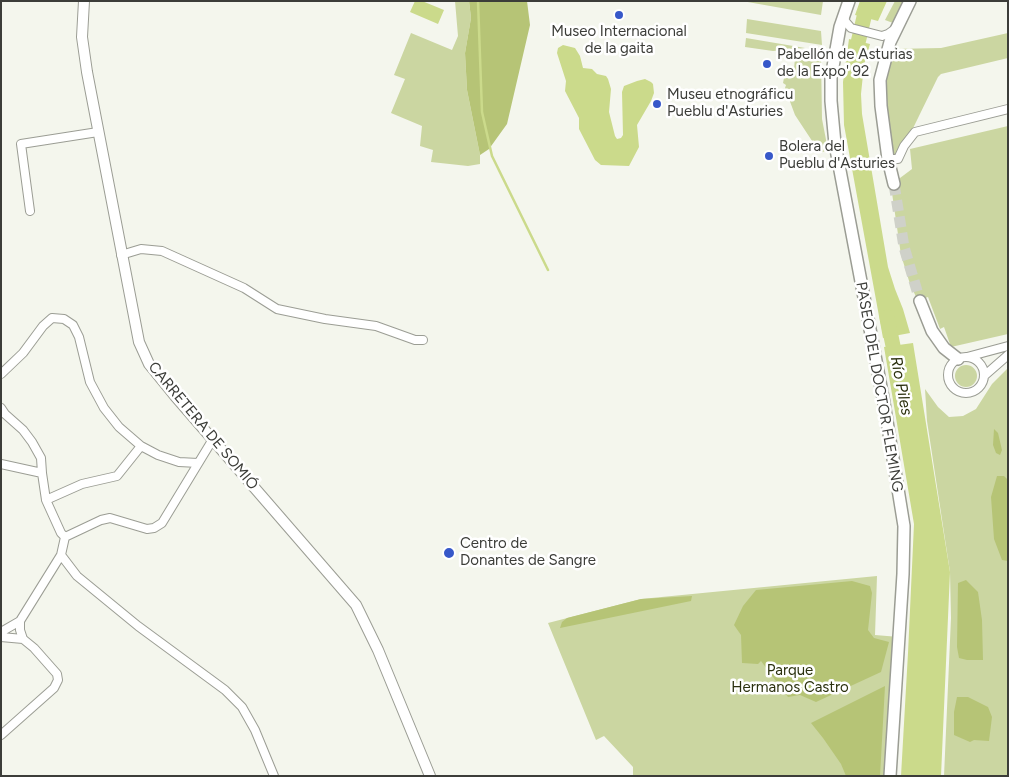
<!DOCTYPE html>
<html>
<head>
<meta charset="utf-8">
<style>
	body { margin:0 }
	#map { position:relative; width:1009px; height:777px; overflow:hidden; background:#f4f6ed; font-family:Figtree,sans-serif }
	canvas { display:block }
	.frame { position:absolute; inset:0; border:2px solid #3c3d39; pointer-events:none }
</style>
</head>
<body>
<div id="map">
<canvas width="1009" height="777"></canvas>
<div class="frame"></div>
</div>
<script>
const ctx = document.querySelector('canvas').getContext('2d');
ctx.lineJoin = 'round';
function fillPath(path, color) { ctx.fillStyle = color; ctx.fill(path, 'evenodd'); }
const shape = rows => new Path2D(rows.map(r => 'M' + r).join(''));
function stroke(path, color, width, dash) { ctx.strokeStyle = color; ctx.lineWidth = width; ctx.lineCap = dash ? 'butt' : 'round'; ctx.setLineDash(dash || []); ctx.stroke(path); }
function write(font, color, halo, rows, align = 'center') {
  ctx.font = font + ' Figtree,sans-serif'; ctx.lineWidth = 5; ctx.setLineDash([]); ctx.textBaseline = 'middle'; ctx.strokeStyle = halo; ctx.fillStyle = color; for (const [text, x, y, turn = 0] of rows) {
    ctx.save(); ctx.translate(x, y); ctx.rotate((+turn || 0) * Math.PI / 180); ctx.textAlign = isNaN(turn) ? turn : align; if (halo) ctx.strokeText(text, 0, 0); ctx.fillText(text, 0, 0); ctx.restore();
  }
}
fillPath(shape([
	[455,1,469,1,471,18,465,53,467,90,480,155,480,164,468,166,431,162,433,150,420,146,422,126,391,113,405,79,394,75,411,33,452,50,458,36],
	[742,1,823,1,821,15],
	[895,1,906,1,893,23,885,20],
	[747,19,821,31,822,45,746,33],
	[1008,33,1008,58,941,74,938,77,898,159,888,159,880,90,892,49,941,48],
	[746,38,805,48,773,51,745,47],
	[821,56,822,119,828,150,820,153,795,115,785,88,786,85,783,83,784,78,790,78,790,69,794,69,795,58],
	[1008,126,1008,334,951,347,944,327,940,329,928,297,918,301,910,284,901,255,892,193,896,181,912,169,910,149],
	'955 376a11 11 0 1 1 22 0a11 11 0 1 1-22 0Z',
	[1008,368,1008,776,944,776,951,618,950,572,927,421,925,389,938,407,949,417,963,416,976,409,992,384],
	[877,576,875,635,899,637,890,776,633,776,633,767,604,736,596,740,548,623,641,599]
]), '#cbd6a1');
fillPath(shape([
	[469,1,527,1,530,25,507,124,489,149,480,155,467,90,465,53,471,18],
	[994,429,998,433,1002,450,1000,455,996,453,993,445],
	[997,476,1004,476,1008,480,1008,561,1002,560,994,539,991,497],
	[966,580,978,592,982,620,983,660,967,660,959,658,957,647,958,583],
	[852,581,870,586,872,593,868,630,874,638,889,642,881,672,816,702,800,695,788,697,761,661,758,664,742,663,741,635,734,625,743,606,756,590],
	[692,596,691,601,560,628,562,622,567,618,641,599],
	[885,686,880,776,846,776,841,764,823,738,811,723],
	[957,697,968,697,988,707,992,717,989,741,974,740,970,742,954,735,954,712]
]), '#b6c476');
fillPath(shape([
	[415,1,422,1,444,10,438,24,410,12],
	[860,1,887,1,878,21,855,15],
	[849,39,870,44,864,65,861,94,862,114,888,267,895,289,903,309,910,333,883,338,844,125,843,82],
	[563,45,575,48,580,56,583,68,592,69,597,74,606,76,608,79,611,89,609,112,615,136,617,139,621,138,623,135,622,92,624,86,637,81,645,79,651,82,653,84,654,93,651,101,637,125,639,147,629,166,601,165,595,160,579,129,579,118,565,91,566,81,557,53,558,48],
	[913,343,950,572,941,776,901,776,908,653,914,524,884,347]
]), '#cbda8b');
stroke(shape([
	[478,1,482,112,492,156,548,270]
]), '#cbda8b', 2.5);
stroke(shape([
	[854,60,864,17,871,1],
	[887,317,897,365]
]), '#cbda8b', 15);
stroke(shape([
	[894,184,904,247,920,301]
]), '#cfd1c9', 11, [11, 5.5]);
const minor = shape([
	[844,15,845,21,851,28,882,36,888,34,895,29],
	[888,159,898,159,904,146,915,132,1008,109],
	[30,211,21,144,98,132],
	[121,255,141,249,162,251,244,288,277,309,325,319,376,326,415,340,423,340],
	[967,357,1008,346],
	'948 375a18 18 0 1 1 36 0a18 18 0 1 1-36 0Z',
	[1,374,23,353,43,326,52,318,64,319,73,325,79,337,90,382,104,408,119,427,141,446,117,476,82,484,46,500],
	[984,376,1008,355],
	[1,408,5,414,23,430,32,442,41,458,42,473],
	[141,446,158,455,179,462,198,463],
	[1,464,42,473,46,500,61,533,65,537,61,555,77,576,138,626,225,690,242,707,255,730,274,776],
	[65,537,101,520,110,518,147,529,154,528,162,523,213,439],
	[1,632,20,621],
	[1,637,23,639],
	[1,735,54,688,58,680,57,674,34,648,23,639,20,630,20,621,61,555]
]);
const tertiary = shape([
	[84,1,82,37,87,72,139,342,149,364,175,396,356,605,378,650,430,776]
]);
const secondary = shape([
	[849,1,840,27,831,78,831,101,835,144,884,403,904,526,903,574,890,776],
	[894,184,888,159,881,106,880,80,890,42,910,1],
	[920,301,932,331,944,348,958,359]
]);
stroke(minor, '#9b9d94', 10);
stroke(tertiary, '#9b9d94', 12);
stroke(secondary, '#9b9d94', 14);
stroke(minor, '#fff', 8);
stroke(tertiary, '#fff', 10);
stroke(secondary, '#fff', 11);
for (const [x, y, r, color] of [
	[619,15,5,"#3758c9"],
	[767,64,5,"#3758c9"],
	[657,104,5,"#3758c9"],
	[769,156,5,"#3758c9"],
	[449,553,6,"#3758c9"]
]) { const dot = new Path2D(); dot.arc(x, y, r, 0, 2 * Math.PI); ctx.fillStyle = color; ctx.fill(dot); stroke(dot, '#fff', 2); }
write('15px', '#3c3d39', '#fff', [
	["Museo Internacional",619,32,"center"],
	["de la gaita",619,49,"center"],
	["Pabellón de Asturias",777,55],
	["de la Expo' 92",777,72],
	["Museu etnográficu",667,95],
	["Pueblu d'Asturies",667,112],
	["Bolera del",779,147],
	["Pueblu d'Asturies",779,164],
	["Centro de",460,544],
	["Donantes de Sangre",460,561]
], 'left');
write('15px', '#3c3d39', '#fff', [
	["PASEO DEL DOCTOR FLEMING",879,387,80],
	["CARRETERA DE SOMIÓ",203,426,50]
]);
write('15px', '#2b310f', '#fff', [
	["Parque",790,671],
	["Hermanos Castro",790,688]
]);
write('italic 16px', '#2b300e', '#fff', [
	["Río Piles",901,386,79]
]);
</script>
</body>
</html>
